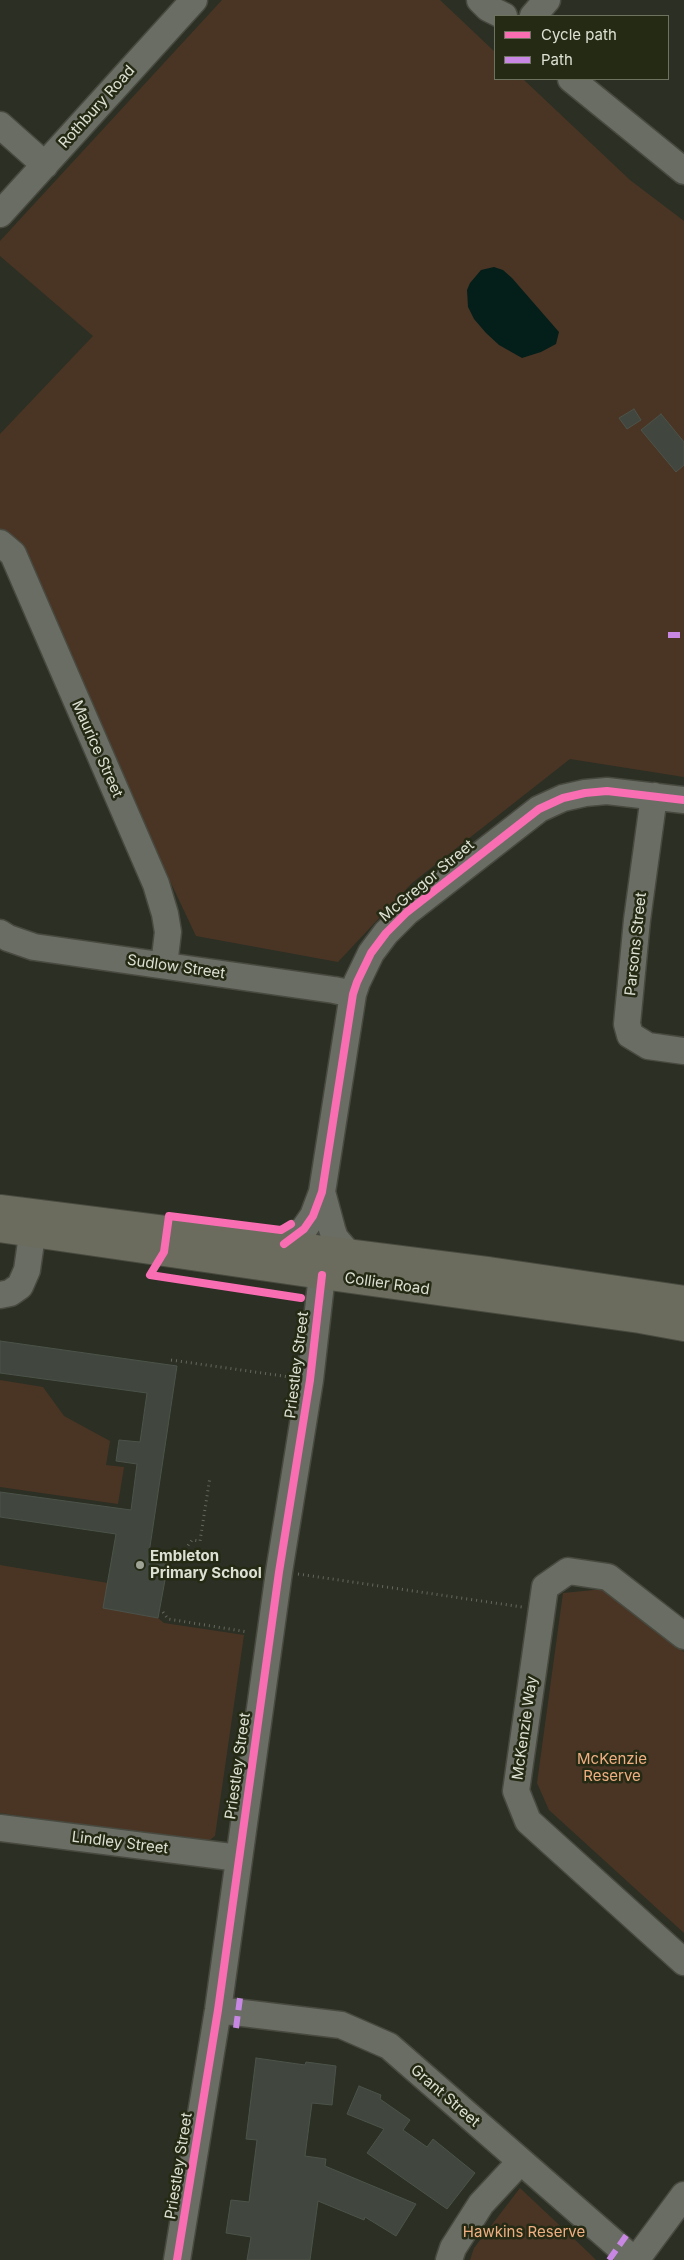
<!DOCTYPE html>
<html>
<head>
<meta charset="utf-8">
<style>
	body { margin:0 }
	#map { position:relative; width:684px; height:2260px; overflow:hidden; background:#2c2f23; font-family:Inter,sans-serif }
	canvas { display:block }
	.legend { position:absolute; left:494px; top:15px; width:175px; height:65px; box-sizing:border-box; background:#242a14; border:1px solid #6e7360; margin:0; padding:6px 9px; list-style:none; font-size:15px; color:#dde1d3 }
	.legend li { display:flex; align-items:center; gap:10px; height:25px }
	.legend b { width:25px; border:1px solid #6e7360 }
</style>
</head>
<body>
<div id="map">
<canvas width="684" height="2260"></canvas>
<ul class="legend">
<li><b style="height:6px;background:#f96db3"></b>Cycle path</li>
<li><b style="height:6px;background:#c787e3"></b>Path</li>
</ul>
</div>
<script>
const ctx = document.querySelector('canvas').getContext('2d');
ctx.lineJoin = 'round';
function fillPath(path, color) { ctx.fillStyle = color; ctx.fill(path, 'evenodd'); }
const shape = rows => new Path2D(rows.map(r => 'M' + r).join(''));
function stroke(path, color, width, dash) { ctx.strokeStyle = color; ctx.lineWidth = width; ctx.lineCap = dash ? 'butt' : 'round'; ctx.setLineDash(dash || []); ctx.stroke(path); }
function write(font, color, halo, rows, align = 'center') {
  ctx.font = font + ' Inter,sans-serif'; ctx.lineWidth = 5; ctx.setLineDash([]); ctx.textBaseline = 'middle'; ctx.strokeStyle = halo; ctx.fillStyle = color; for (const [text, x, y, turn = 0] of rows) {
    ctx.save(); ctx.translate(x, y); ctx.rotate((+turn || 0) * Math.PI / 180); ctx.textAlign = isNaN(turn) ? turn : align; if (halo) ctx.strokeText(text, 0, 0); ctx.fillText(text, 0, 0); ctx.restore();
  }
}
fillPath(shape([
	[222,0,440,0,495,52,495,79,523,79,630,180,684,221,684,777,570,759,412,883,338,962,196,936,107,748,26,553,0,529,0,434,93,336,0,256,0,241],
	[0,1380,43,1387,64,1416,110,1441,106,1465,124,1467,118,1504,0,1487],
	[0,1565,108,1583,104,1608,158,1618,164,1623,244,1635,215,1836,211,1839,203,1843,0,1813],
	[604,1589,684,1652,684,1933,549,1810,537,1783,563,1593],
	[520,2188,589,2253,596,2260,470,2260,474,2248]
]), '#4a3525');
fillPath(shape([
	[494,267,503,270,512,278,559,332,556,344,541,352,522,358,499,345,486,333,474,319,468,307,467,290,470,283,481,270]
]), '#041e1a');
const building = shape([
	[634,409,641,420,627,429,619,418,634,409],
	[661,414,684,442,684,465,676,472,641,430,661,414],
	[0,1341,177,1366,148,1560,168,1564,158,1618,103,1608,116,1534,0,1517,0,1492,131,1510,137,1464,116,1461,119,1440,140,1442,147,1393,0,1373,0,1341],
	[256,2058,305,2065,306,2062,336,2066,332,2105,312,2103,305,2156,326,2159,325,2166,416,2204,396,2236,365,2217,364,2220,318,2201,310,2260,247,2260,251,2237,226,2233,231,2200,249,2202,257,2140,246,2139,256,2058],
	[359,2086,381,2095,380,2099,410,2120,403,2130,427,2147,433,2139,475,2173,447,2209,367,2153,384,2129,347,2114,359,2086]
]);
fillPath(building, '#41473e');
stroke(building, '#4c534a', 1);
const minor = shape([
	[480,0,488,8,504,16],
	[533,16,547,0],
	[571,79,684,171],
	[0,125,45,165],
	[0,214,194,0],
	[0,543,13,554,156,884,165,914,168,932,164,965],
	[654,796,637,920,627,1024,630,1035,648,1046,684,1051],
	[0,933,8,938,34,947,334,990,353,994],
	[322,1192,332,1229,335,1238,347,1252],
	[284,1244,304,1229,313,1216,322,1192,353,994,357,982,371,953,386,933,407,912,539,809,563,798,585,793,607,791,684,800],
	[0,1295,10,1293,20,1286,27,1270,35,1214],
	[684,1636,608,1577,568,1571,545,1587,516,1791,528,1821,684,1962],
	[0,1828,239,1858],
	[218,2010,341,2025,389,2046,634,2260],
	[177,2260,218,2010,279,1572,310,1380,322,1275],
	[449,2260,453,2248,481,2204,520,2162],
	[636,2260,684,2195]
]);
const major = shape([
	[0,1209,487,1271,684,1300],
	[0,1228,322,1275,640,1319,684,1327]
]);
stroke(minor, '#484a40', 29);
stroke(major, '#484a40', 30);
stroke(shape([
	[171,1360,290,1377],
	[170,1558,178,1559,192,1540,200,1541,210,1477],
	[298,1574,522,1607],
	[163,1612,168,1619,248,1632]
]), '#65685e', 3, [1, 4]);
stroke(minor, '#6a6d64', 26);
stroke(major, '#6c6c5e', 28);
stroke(shape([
	[668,635,684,635],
	[236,2028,240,1998],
	[609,2260,628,2233]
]), '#c787e3', 6, [12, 6]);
stroke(shape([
	[291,1224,281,1230,169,1216,164,1252,150,1275,301,1298],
	[284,1244,304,1229,313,1216,322,1192,353,994,357,982,371,953,386,933,407,912,539,809,563,798,585,793,607,791,684,800],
	[177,2260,218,2010,279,1572,310,1380,322,1275]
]), '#f96db3', 8);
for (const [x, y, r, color] of [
	[140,1565,5,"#9fa395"]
]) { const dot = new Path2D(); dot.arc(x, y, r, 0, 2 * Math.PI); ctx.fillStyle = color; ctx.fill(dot); stroke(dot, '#242a14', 2); }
write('15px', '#dde1d3', '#242a14', [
	["Rothbury Road",97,107,-48],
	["Maurice Street",97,749,66],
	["McGregor Street",427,881,-40],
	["Parsons Street",636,944,-84],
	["Sudlow Street",176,967,8],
	["Collier Road",387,1284,8],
	["Priestley Street",297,1365,-83],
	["McKenzie Way",525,1728,-82],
	["Priestley Street",238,1766,-82],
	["Lindley Street",120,1843,7],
	["Grant Street",445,2096,41],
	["Priestley Street",179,2166,-81]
]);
write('bold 15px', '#dde1d3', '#242a14', [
	["Embleton",150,1556],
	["Primary School",150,1573]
], 'left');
write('15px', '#f0af81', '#242a14', [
	["McKenzie",612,1759],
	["Reserve",612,1776],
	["Hawkins Reserve",524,2232]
]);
</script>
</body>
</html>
